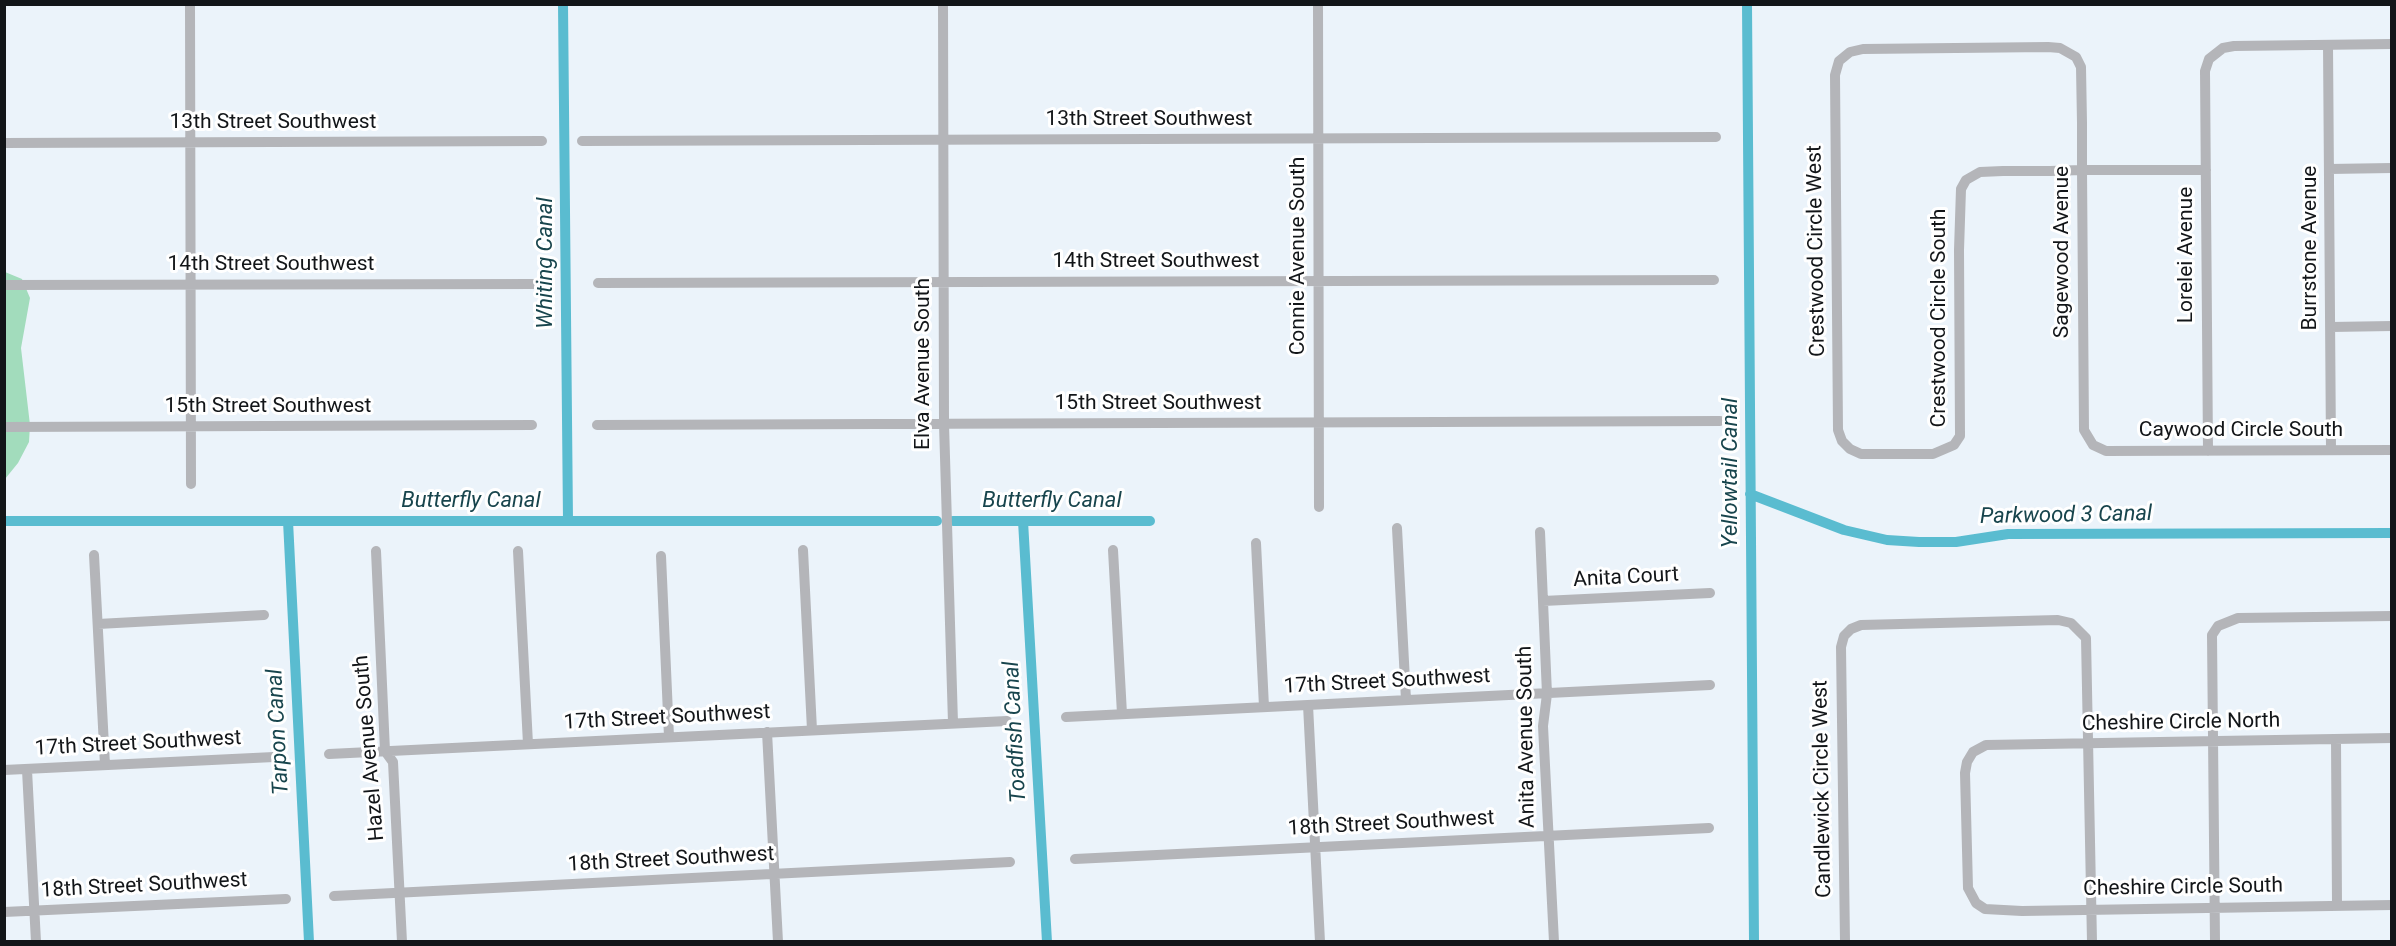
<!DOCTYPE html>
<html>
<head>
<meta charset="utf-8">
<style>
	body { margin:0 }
	#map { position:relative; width:2396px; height:946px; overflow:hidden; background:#ebf3fa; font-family:Roboto,sans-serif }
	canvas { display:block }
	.frame { position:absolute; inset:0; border:6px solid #121518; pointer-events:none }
</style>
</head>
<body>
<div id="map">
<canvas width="2396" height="946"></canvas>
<div class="frame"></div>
</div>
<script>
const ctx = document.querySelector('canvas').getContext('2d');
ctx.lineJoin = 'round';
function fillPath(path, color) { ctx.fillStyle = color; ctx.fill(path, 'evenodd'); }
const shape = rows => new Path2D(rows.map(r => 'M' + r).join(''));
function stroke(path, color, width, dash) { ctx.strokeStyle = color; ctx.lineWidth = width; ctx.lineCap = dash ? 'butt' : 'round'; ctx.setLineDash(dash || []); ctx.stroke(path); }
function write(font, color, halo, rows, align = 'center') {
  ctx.font = font + ' Roboto,sans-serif'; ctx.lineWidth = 6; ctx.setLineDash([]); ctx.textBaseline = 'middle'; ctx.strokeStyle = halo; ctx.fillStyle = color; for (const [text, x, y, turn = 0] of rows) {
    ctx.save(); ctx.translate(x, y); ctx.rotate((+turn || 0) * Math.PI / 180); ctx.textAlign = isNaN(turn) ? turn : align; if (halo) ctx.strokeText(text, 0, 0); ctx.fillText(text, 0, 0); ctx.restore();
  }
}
fillPath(shape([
	[5,272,22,279,30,298,21,348,30,425,29,442,18,463,5,479]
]), '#a2dcbc');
stroke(shape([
	[563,4,568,521],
	[1747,4,1754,942],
	[1750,494,1844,530,1887,540,1919,542,1956,542,2008,534,2392,533],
	[4,521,937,521],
	[288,521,309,942],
	[953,521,1150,521],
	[1023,521,1047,942]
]), '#5abcd0', 10);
stroke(shape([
	[190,4,191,484],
	[943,4,944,424,953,723],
	[1318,4,1319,507],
	[2328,45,2331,450],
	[582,141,1716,137],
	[4,143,542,141],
	[2329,169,2392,168],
	[2206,170,2082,170,2050,171,2003,171,1980,172,1966,180,1961,189,1959,250,1960,436,1954,445,1933,454,1861,454,1850,449,1842,441,1838,430,1835,75,1839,61,1850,52,1863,49,2048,47,2060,48,2076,57,2081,67,2082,123,2082,170,2084,430,2093,445,2106,451,2392,450],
	[598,283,1714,280],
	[4,285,537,284],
	[2331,327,2392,326],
	[597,425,1720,421],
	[4,427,532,425],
	[2208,451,2205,71,2209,59,2223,48,2234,46,2392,44],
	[1397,528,1406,700],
	[1540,532,1547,694,1543,726,1554,942],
	[1256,543,1264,707],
	[803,550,812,730],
	[1113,550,1122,714],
	[376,551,385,751,393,762,402,942],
	[518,551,528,744],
	[94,555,105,765],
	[661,556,669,737],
	[1543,601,1710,593],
	[98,624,264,615],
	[1308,705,1320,942],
	[1066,717,1710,685],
	[767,732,778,942],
	[2392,738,1986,745,1973,752,1967,762,1965,773,1968,888,1976,903,1985,909,2022,911,2392,905],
	[2336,739,2337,905],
	[329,754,1007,721],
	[4,770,274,757],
	[27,770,36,942],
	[1075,859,1709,828],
	[334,896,1010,862],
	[4,912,286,899],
	[1845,942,1841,647,1844,636,1851,629,1861,625,2058,620,2071,623,2086,638,2092,942],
	[2215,942,2212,635,2218,626,2238,618,2392,616]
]), '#b4b5b9', 10);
write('21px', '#121518', '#fff', [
	["13th Street Southwest",1149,120],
	["13th Street Southwest",273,123],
	["Burrstone Avenue",2311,248,-90],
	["Crestwood Circle West",1817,251,-91],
	["Sagewood Avenue",2063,252,-90],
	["Lorelei Avenue",2187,255,-90],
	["Connie Avenue South",1299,256,-90],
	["14th Street Southwest",1156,262],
	["14th Street Southwest",271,265],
	["Crestwood Circle South",1940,318,-90],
	["Elva Avenue South",924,364,-90],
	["15th Street Southwest",1158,404],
	["15th Street Southwest",268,407],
	["Caywood Circle South",2241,431],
	["Anita Court",1626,578,-3],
	["17th Street Southwest",1387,682,-3],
	["17th Street Southwest",667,718,-3],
	["Cheshire Circle North",2181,723,-1],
	["Anita Avenue South",1527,737,-91],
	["17th Street Southwest",138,744,-3],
	["Hazel Avenue South",370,748,-95],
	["Candlewick Circle West",1823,789,-91],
	["18th Street Southwest",1391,824,-3],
	["18th Street Southwest",671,860,-3],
	["18th Street Southwest",144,886,-3],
	["Cheshire Circle South",2183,888,-1]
]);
write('italic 22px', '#18454d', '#fff', [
	["Whiting Canal",546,263,-90],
	["Yellowtail Canal",1731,473,-90],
	["Butterfly Canal",471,501],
	["Butterfly Canal",1052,501],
	["Parkwood 3 Canal",2066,516,-1],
	["Tarpon Canal",279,732,-93],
	["Toadfish Canal",1016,732,-93]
]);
</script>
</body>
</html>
